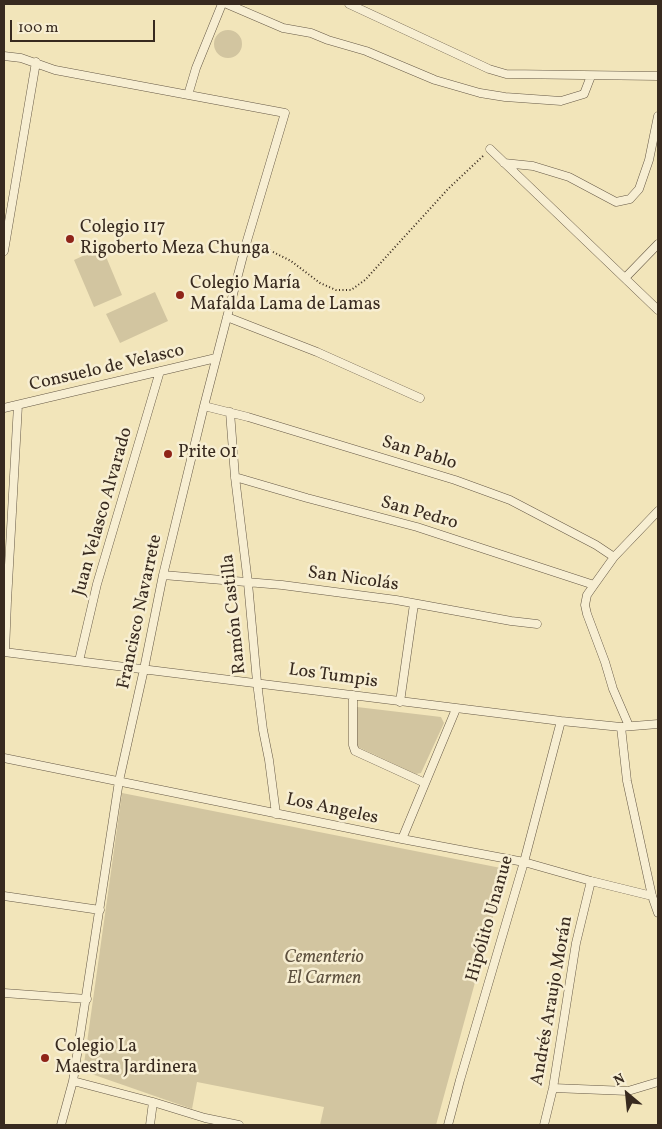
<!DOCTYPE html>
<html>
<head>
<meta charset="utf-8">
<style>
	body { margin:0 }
	#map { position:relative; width:662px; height:1129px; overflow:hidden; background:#f2e5ba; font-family:Vollkorn,serif }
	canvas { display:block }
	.frame { position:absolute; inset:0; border:5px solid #382a1f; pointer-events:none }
	.north { position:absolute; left:602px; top:1069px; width:50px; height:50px; -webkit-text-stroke:4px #f7eed2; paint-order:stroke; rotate:332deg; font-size:14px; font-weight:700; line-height:20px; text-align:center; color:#382a1f }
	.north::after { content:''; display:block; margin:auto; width:18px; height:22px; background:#382a1f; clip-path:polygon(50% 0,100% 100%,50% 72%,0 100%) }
	.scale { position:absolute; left:10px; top:20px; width:145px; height:22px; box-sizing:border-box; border:2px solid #382a1f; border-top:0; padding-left:6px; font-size:15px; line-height:18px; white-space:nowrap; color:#382a1f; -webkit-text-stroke:4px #f7eed2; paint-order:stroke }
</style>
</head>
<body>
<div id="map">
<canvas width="662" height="1129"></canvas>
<div class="frame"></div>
<div class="north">N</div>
<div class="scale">100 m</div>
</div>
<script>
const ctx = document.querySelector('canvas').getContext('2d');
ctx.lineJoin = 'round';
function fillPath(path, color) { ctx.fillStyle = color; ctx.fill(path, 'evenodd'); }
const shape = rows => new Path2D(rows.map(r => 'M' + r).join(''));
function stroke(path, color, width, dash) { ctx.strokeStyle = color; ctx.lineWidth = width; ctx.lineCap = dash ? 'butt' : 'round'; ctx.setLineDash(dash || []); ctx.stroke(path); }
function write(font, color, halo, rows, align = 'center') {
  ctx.font = font + ' Vollkorn,serif'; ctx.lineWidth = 5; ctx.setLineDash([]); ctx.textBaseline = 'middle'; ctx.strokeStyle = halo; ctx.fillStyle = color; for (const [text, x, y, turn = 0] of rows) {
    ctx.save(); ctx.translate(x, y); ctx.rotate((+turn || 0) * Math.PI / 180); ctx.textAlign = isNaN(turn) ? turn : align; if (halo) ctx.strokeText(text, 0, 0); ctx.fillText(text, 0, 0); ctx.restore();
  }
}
fillPath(shape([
	'214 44a14 14 0 1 1 28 0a14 14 0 1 1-28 0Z',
	[102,247,122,295,94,307,74,260],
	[155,292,168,321,120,343,106,314],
	[357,707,441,717,444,723,421,773,416,774,358,747,356,745,353,710],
	[122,793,506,869,436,1125,320,1125,324,1107,197,1082,192,1109,83,1071]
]), '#d2c5a0');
const minor = shape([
	[227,4,283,28,311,33,328,40,366,51,435,80,480,93,505,97,561,101,584,94,591,76],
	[349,4,489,69,506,74,658,76],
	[4,56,21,58,55,70,285,113,246,244,204,406,163,575,144,669,119,781,73,1081,61,1125],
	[188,95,196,68,222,4],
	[490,149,658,310],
	[504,163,533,166,569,177,616,202,630,199,639,189,649,160,658,116],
	[4,251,36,62],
	[625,278,658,244],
	[227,317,317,352,420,398],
	[204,406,248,417,455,480,510,500,596,545,614,557],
	[4,408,216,358],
	[230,412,235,477,248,583,257,682,263,730,269,760,276,814],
	[235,477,307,498,417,527,594,585],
	[163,575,282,585,396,600,511,621,537,624],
	[4,652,561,721,621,727,658,724],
	[5,652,7,601,18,405],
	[79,661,97,584,160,371],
	[353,695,353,745,355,751,425,783],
	[400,702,414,604],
	[629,726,613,689,605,662,587,614,585,605,587,595,594,585,614,557,658,511],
	[621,727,627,781,652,896,658,913],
	[4,758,402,839,524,862,591,881,652,896],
	[402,839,456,709],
	[4,896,100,910],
	[4,993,87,999],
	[73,1081,153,1102,205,1118,239,1125],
	[553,1088,628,1091,658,1082],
	[150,1125,153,1102],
	[448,1125,460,1080,524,862,561,721],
	[544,1125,553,1088,576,943,591,881]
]);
stroke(minor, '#665946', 9);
stroke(shape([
	[253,246,267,249,291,261,320,283,336,290,351,290,365,280,448,189,484,155]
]), '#382a1f', 2, [1, 2.5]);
stroke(minor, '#f7eed2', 8);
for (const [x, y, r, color] of [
	[70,239,5,"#8f2418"],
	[180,295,5,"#8f2418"],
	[168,454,5,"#8f2418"],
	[45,1058,5,"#8f2418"]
]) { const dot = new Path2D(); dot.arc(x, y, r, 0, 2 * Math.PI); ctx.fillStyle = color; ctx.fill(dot); stroke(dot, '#f7eed2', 2); }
write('18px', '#382a1f', '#f7eed2', [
	["Colegio 117",80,229],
	["Rigoberto Meza Chunga",80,250],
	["Colegio María",190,285],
	["Mafalda Lama de Lamas",190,306],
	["Prite 01",178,454],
	["Colegio La",55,1048],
	["Maestra Jardinera",55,1069]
], 'left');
write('18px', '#382a1f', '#f7eed2', [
	["Consuelo de Velasco",107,369,-13],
	["San Pablo",419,454,17],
	["Juan Velasco Alvarado",104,512,-74],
	["San Pedro",419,514,16],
	["San Nicolás",353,580,8],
	["Francisco Navarrete",141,612,-78],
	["Ramón Castilla",235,614,-96],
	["Los Tumpis",333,677,8],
	["Los Angeles",332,810,12],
	["Hipólito Unanue",491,919,-74],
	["Andrés Araujo Morán",553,1001,-80]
]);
write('italic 18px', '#5e513f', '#f7eed2', [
	["Cementerio",324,959],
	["El Carmen",324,980]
]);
</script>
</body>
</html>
